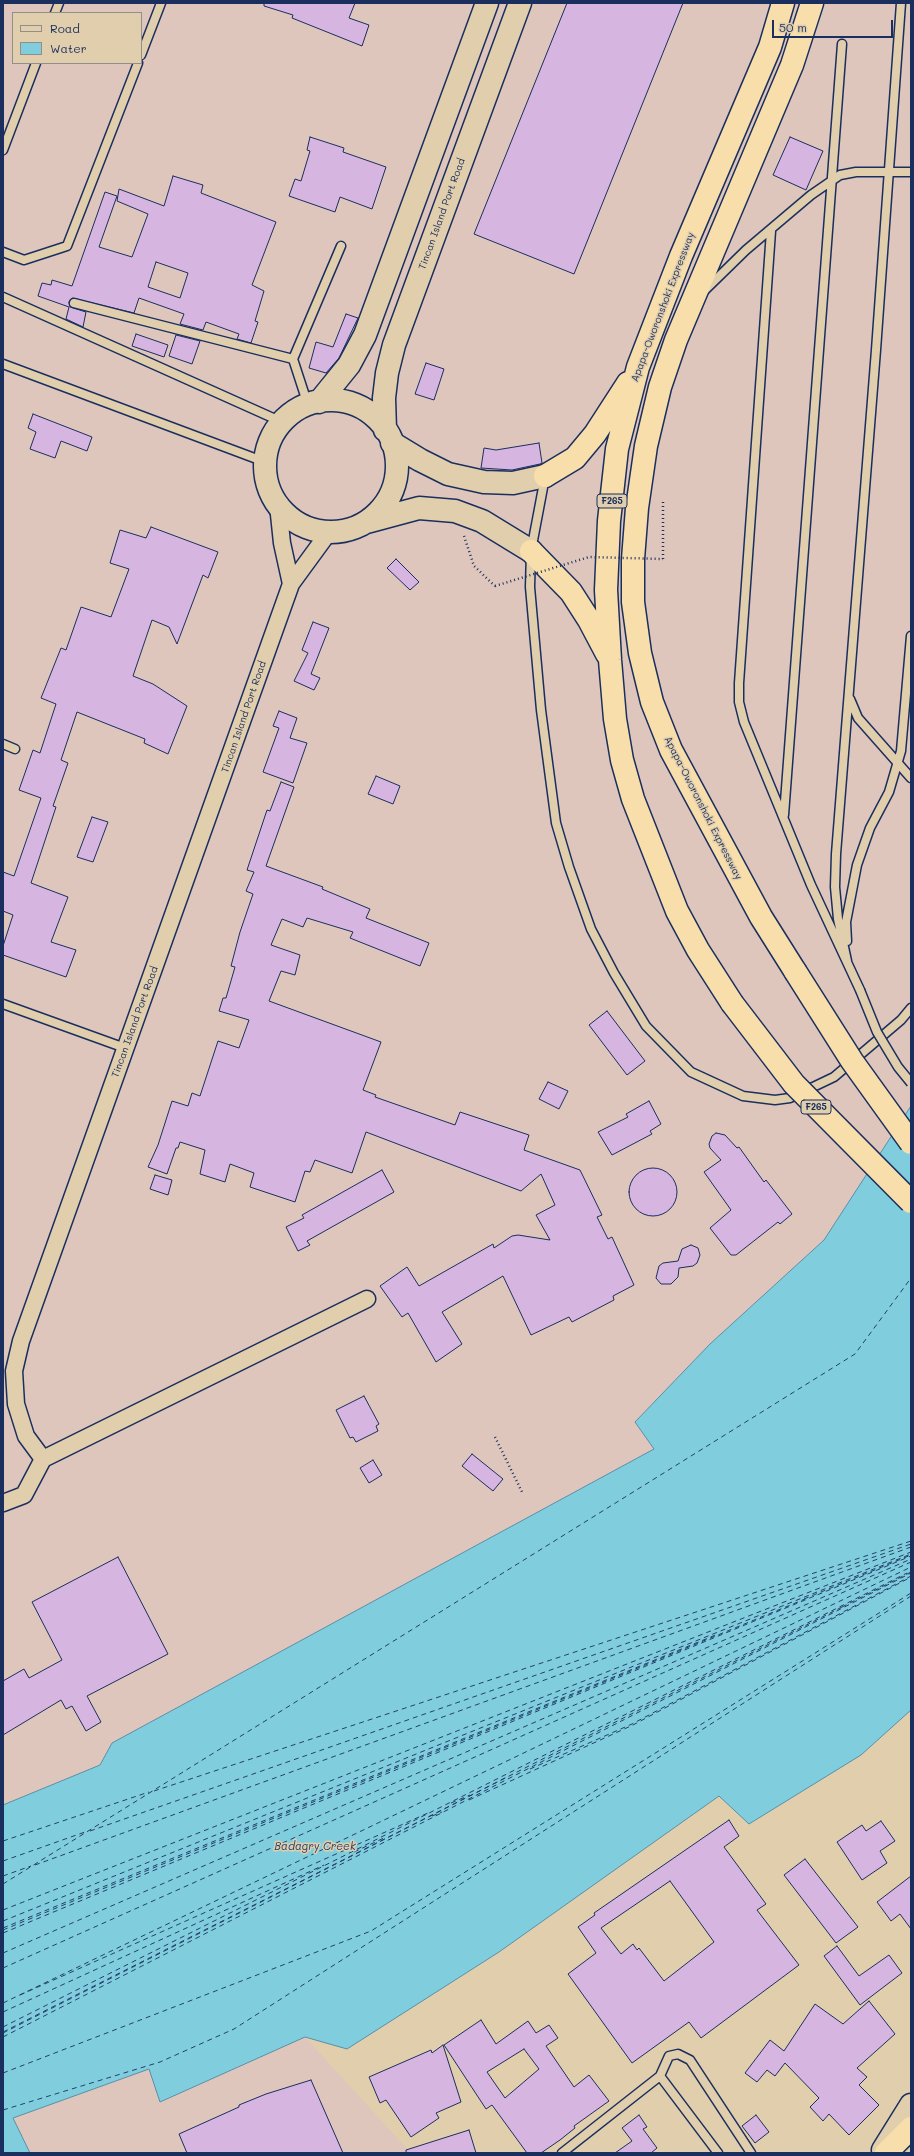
<!DOCTYPE html>
<html>
<head>
<meta charset="utf-8">
<style>
	body { margin:0 }
	#map { position:relative; width:914px; height:2156px; overflow:hidden; background:#e1ceac; font-family:Mali,sans-serif }
	canvas { display:block }
	.frame { position:absolute; inset:0; border:4px solid #1b2f5e; pointer-events:none }
	.legend { position:absolute; left:12px; top:12px; width:130px; height:52px; box-sizing:border-box; background:#e1ceac; border:1px solid #928e8d; margin:0; padding:5px 7px; list-style:none; font-size:12px; color:#1b2f5e }
	.legend li { display:flex; align-items:center; gap:8px; height:20px }
	.legend b { width:20px; border:1px solid #928e8d }
	.scale { position:absolute; left:772px; top:20px; width:121px; height:18px; box-sizing:border-box; border:2px solid #1b2f5e; border-top:0; padding-left:5px; font-size:12px; line-height:14px; white-space:nowrap; color:#1b2f5e; -webkit-text-stroke:3px #e1ceac; paint-order:stroke }
</style>
</head>
<body>
<div id="map">
<canvas width="914" height="2156"></canvas>
<div class="frame"></div>
<ul class="legend">
<li><b style="height:5px;background:#e1ceac"></b>Road</li>
<li><b style="height:11px;background:#80cedd"></b>Water</li>
</ul>
<div class="scale">50 m</div>
</div>
<script>
const ctx = document.querySelector('canvas').getContext('2d');
ctx.lineJoin = 'round';
function fillPath(path, color) { ctx.fillStyle = color; ctx.fill(path, 'evenodd'); }
const shape = rows => new Path2D(rows.map(r => 'M' + r).join(''));
function stroke(path, color, width, dash) { ctx.strokeStyle = color; ctx.lineWidth = width; ctx.lineCap = dash ? 'butt' : 'round'; ctx.setLineDash(dash || []); ctx.stroke(path); }
function write(font, color, halo, rows, align = 'center') {
  ctx.font = font + ' Mali,sans-serif'; ctx.lineWidth = 3; ctx.setLineDash([]); ctx.textBaseline = 'middle'; ctx.strokeStyle = halo; ctx.fillStyle = color; for (const [text, x, y, turn = 0] of rows) {
    ctx.save(); ctx.translate(x, y); ctx.rotate((+turn || 0) * Math.PI / 180); ctx.textAlign = isNaN(turn) ? turn : align; if (halo) ctx.strokeText(text, 0, 0); ctx.fillText(text, 0, 0); ctx.restore();
  }
}
fillPath(shape([
	[3,3,911,3,911,1106,824,1240,710,1344,635,1422,654,1449,112,1743,100,1764,3,1805],
	[13,13,141,13,141,63,13,63],
	[305,2037,411,2153,30,2153,13,2118,149,2069,160,2102]
]), '#dec6bc');
const water = shape([
	[911,1106,911,1710,861,1755,749,1824,719,1796,499,1952,347,2049,305,2037,160,2102,149,2069,13,2118,30,2153,3,2153,3,1805,100,1765,112,1743,654,1449,635,1422,710,1344,824,1240,911,1106]
]);
fillPath(water, '#80cedd');
stroke(water, '#588eaa', 1);
stroke(shape([
	[804,1599,911,1555],
	[842,1607,911,1572],
	[530,1769,632,1724,911,1576],
	[154,1791,911,1541],
	[469,1800,633,1725,911,1577],
	[451,1803,470,1795],
	[432,1816,442,1812],
	[90,1831,911,1544],
	[3,1841,149,1792],
	[354,1852,386,1837],
	[3,1861,85,1832],
	[35,1865,911,1547],
	[3,1876,31,1866],
	[3,1884,855,1354,911,1278],
	[3,1910,911,1552],
	[3,1921,911,1554],
	[3,1928,718,1634],
	[3,1930,805,1599],
	[3,1933,911,1556],
	[3,1953,911,1559],
	[3,1968,911,1562],
	[20,1995,428,1813],
	[3,2003,911,1567],
	[3,2012,324,1865],
	[3,2027,907,1573],
	[3,2032,509,1776],
	[3,2033,842,1607],
	[3,2037,911,1573],
	[3,2073,371,1931,911,1593],
	[3,2110,160,2062,234,2029,911,1596]
]), '#253f6b', 1, [5, 4]);
const building = shape([
	[264,3,355,3,349,18,369,25,362,46,292,18,293,15,264,6,264,3],
	[567,3,683,3,574,274,474,234,567,3],
	[310,137,344,148,343,152,386,167,372,209,340,197,335,212,289,196,295,179,301,181,310,151,307,150,310,137],
	[790,137,823,151,806,190,773,175,790,137],
	[173,176,203,185,201,193,276,222,252,285,264,291,255,321,258,322,251,343,237,339,239,334,206,322,203,330,180,324,184,314,139,298,134,313,72,298,69,302,70,307,86,312,83,327,66,319,69,307,38,296,42,283,51,285,52,280,72,286,105,192,117,196,99,247,132,257,148,214,117,201,119,189,164,206,173,176],
	[156,262,188,273,180,298,148,287,156,262],
	[346,314,358,318,339,358,326,373,309,368,316,342,333,347,346,314],
	[136,334,168,345,164,357,132,346,136,334],
	[176,335,200,341,192,364,169,356,176,335],
	[426,363,444,369,434,400,415,394,426,363],
	[33,414,92,437,87,451,61,441,55,458,30,449,36,432,28,428,33,414],
	[539,443,542,463,540,464,512,470,481,468,484,448,496,450,539,443],
	[151,527,218,552,208,578,203,575,177,644,169,627,152,620,133,676,153,684,187,706,168,754,144,743,145,739,77,712,61,760,68,763,53,806,56,807,31,883,68,897,51,942,76,950,66,977,3,955,3,946,13,915,3,911,3,872,14,876,41,798,19,790,33,750,40,753,56,704,41,698,61,648,66,650,81,607,111,617,129,569,110,563,120,530,146,538,151,527],
	[396,559,419,582,410,590,387,568,396,559],
	[313,622,329,628,311,674,320,678,314,690,294,681,308,653,302,650,313,622],
	[279,711,297,718,290,738,307,743,293,783,263,772,279,728,273,726,279,711],
	[376,776,400,786,393,804,368,794,376,776],
	[281,782,294,787,266,866,323,887,322,889,370,909,366,918,429,943,420,966,350,938,353,932,307,918,303,927,282,919,271,945,300,955,295,975,281,971,269,1001,381,1042,363,1090,376,1095,375,1097,455,1125,460,1112,529,1135,524,1150,580,1170,602,1215,597,1217,608,1239,612,1237,634,1285,613,1296,614,1300,572,1322,569,1317,531,1335,503,1276,442,1312,462,1344,436,1362,408,1313,402,1317,380,1286,407,1267,419,1286,493,1244,494,1248,512,1236,518,1235,550,1240,536,1215,555,1205,541,1174,521,1191,366,1132,352,1173,315,1160,310,1172,305,1171,295,1202,250,1187,254,1173,230,1164,225,1182,200,1174,205,1150,180,1142,178,1148,176,1148,167,1174,148,1167,158,1145,172,1101,188,1106,192,1093,200,1096,218,1041,239,1048,249,1020,219,1011,223,998,226,998,235,967,231,966,240,932,253,894,246,891,254,872,247,870,267,810,270,811,281,782],
	[92,817,108,822,93,862,77,857,92,817],
	[607,1011,645,1061,627,1075,589,1025,607,1011],
	[548,1082,568,1091,559,1109,539,1099,548,1082],
	[649,1101,661,1124,650,1131,652,1134,612,1155,598,1132,628,1117,626,1114,649,1101],
	[716,1133,725,1135,737,1148,739,1147,764,1182,766,1180,792,1214,780,1224,778,1222,736,1255,731,1255,710,1228,731,1210,704,1172,721,1160,710,1148,709,1144,712,1136,716,1133],
	'629 1192a24 24 0 1 1 48 0a24 24 0 1 1-48 0Z',
	[382,1170,394,1192,307,1241,310,1245,298,1251,286,1227,304,1218,302,1215,382,1170],
	[155,1175,172,1180,168,1195,150,1189,155,1175],
	[691,1245,698,1248,700,1255,697,1263,693,1266,679,1268,678,1277,671,1284,661,1284,656,1278,659,1266,663,1263,678,1261,682,1249,691,1245],
	[364,1396,379,1424,376,1426,378,1431,356,1442,353,1437,350,1438,336,1410,364,1396],
	[472,1454,503,1479,493,1491,462,1466,472,1454],
	[373,1460,382,1475,369,1483,360,1468,373,1460],
	[118,1557,168,1654,87,1696,101,1722,86,1731,72,1706,66,1709,61,1700,3,1735,3,1681,24,1669,29,1678,62,1660,32,1602,118,1557],
	[729,1820,739,1836,724,1847,766,1904,757,1910,799,1965,701,2038,689,2022,632,2063,568,1974,596,1953,578,1927,595,1915,594,1913,729,1820],
	[670,1881,714,1942,664,1981,639,1948,637,1950,633,1944,621,1954,601,1928,670,1881],
	[881,1821,895,1841,880,1851,887,1863,862,1880,837,1842,862,1825,866,1831,881,1821],
	[805,1859,858,1927,836,1943,784,1875,805,1859],
	[911,1876,911,1929,900,1914,891,1921,877,1902,911,1876],
	[837,1946,859,1976,889,1955,902,1973,860,2005,824,1956,837,1946],
	[869,2001,895,2034,857,2068,867,2077,859,2085,879,2105,849,2135,829,2114,823,2121,810,2107,819,2098,785,2063,775,2076,767,2070,757,2082,745,2073,770,2040,784,2051,815,2004,843,2024,869,2001],
	[481,2020,496,2044,528,2021,536,2033,549,2025,558,2038,546,2046,574,2087,589,2075,609,2101,574,2126,575,2128,560,2140,541,2153,527,2153,492,2105,486,2109,444,2045,481,2020],
	[524,2049,539,2069,505,2098,487,2072,524,2049],
	[443,2045,461,2102,436,2113,439,2118,411,2137,386,2100,380,2103,369,2077,431,2050,432,2053,443,2045],
	[311,2080,343,2153,187,2153,179,2134,239,2107,239,2105,266,2094,311,2080],
	[639,2115,647,2127,643,2129,657,2148,651,2153,615,2153,632,2141,622,2128,639,2115],
	[756,2115,769,2132,755,2143,742,2126,756,2115],
	[469,2130,476,2153,406,2153,406,2150,469,2130]
]);
fillPath(building, '#d6b5e0');
stroke(building, '#1b2f5e', 1);
const lane = shape([
	[55,13,59,3],
	[141,55,161,3],
	[3,150,36,63],
	[771,231,739,683,739,702,744,722,811,885,860,990],
	[3,252,24,260,67,246,138,63],
	[704,291,746,250,811,195,840,175,856,172,911,172],
	[3,297,282,422],
	[74,303,293,359],
	[3,364,265,462],
	[308,405,293,359,341,246],
	[545,477,531,551,530,587,541,710,556,823,569,867,591,929,614,973,646,1026,691,1072,743,1096,775,1100,790,1098,834,1077,901,1020,911,1008],
	[850,699,858,718,911,778],
	[3,744,15,749],
	[784,815,842,44],
	[847,941,846,922,857,865,870,828,889,792,901,751,911,636],
	[847,961,838,919,835,887,836,854,876,350,901,3],
	[3,1004,125,1048],
	[660,2076,718,2153],
	[562,2153,660,2076,669,2056,678,2054,690,2060,751,2153]
]);
const street = shape([
	[278,505,282,543,291,584],
	[43,1459,26,1436,16,1404,14,1371,21,1341,291,584,329,532],
	[3,1503,24,1495,43,1459,367,1299]
]);
const secondary = shape([
	'265 466a66 66 0 1 1 132 0a66 66 0 1 1-132 0Z',
	[319,402,349,365,365,335,487,3],
	[385,430,384,398,387,373,394,345,520,3],
	[392,443,420,460,448,474,484,482,513,483,545,476],
	[367,522,419,508,455,511,482,521,531,551],
	[883,2150,911,2105]
]);
const highway = shape([
	[545,476,575,458,595,434,628,383],
	[531,551,571,592,589,620,607,654],
	[795,971,761,917,671,750,652,702,640,653,633,602,633,559,637,508,646,446,660,387,676,340,792,65,812,3],
	[732,1003,698,950,677,911,633,799,622,760,615,719,610,660,606,590,609,521,617,449,638,367,681,256,770,47,783,3],
	[886,2153,911,2128]
]);
stroke(lane, '#1b2f5e', 11);
stroke(street, '#1b2f5e', 19);
stroke(secondary, '#1b2f5e', 25);
stroke(highway, '#1b2f5e', 25);
stroke(shape([
	[663,502,663,559],
	[464,536,474,566,495,586],
	[495,1437,523,1494]
]), '#1b2f5e', 2.5, [1, 3]);
stroke(lane, '#e1ceac', 8);
stroke(street, '#e1ceac', 16);
stroke(secondary, '#e1ceac', 22);
stroke(highway, '#f8deab', 22);
const laneBridge = shape([
	[860,990,877,1032,898,1067,911,1083]
]);
const highwayBridge = shape([
	[795,971,852,1061,911,1143],
	[732,1003,794,1084,911,1202]
]);
stroke(laneBridge, '#1b2f5e', 11, []);
stroke(highwayBridge, '#1b2f5e', 25, []);
stroke(shape([
	[495,586,589,557,663,559]
]), '#1b2f5e', 2.5, [1, 3]);
stroke(laneBridge, '#e1ceac', 8);
stroke(highwayBridge, '#f8deab', 22);
for (const [x, y, w] of [
	[612,501,30],
	[816,1107,30]
]) { const box = new Path2D(); box.roundRect(x - w / 2, y - 7, w, 14, 3); ctx.fillStyle = '#e1ceac'; ctx.fill(box); stroke(box, '#1b2f5e', 1); }
write('bold 9px', '#1b2f5e', null, [
	["F265",612,501],
	["F265",816,1107]
]);
write('10px', '#1b2f5e', '#e1ceac', [
	["Tincan Island Port Road",442,214,-70],
	["Apapa-Oworonshoki Expressway",663,307,-69],
	["Tincan Island Port Road",244,717,-71],
	["Apapa-Oworonshoki Expressway",703,808,63],
	["Tincan Island Port Road",135,1022,-70]
]);
write('italic 11px', '#253f6b', '#e1ceac', [
	["Badagry Creek",315,1847]
]);
</script>
</body>
</html>
